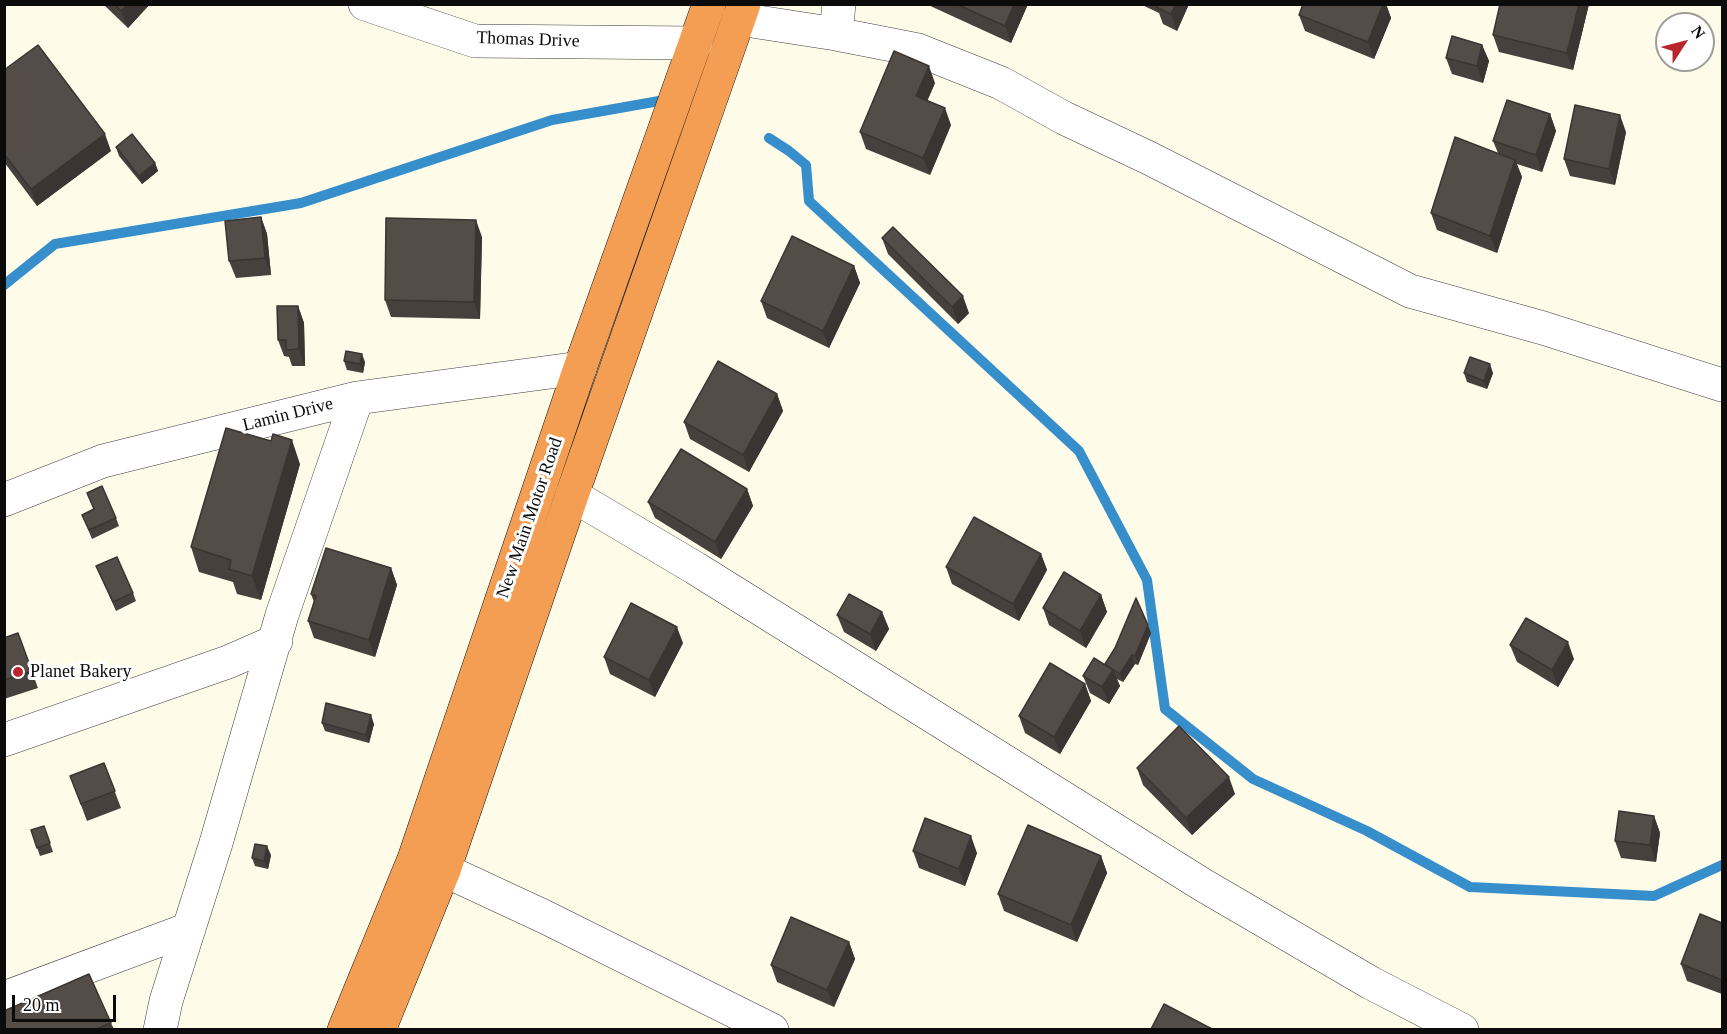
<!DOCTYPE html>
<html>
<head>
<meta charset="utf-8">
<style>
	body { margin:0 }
	#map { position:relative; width:1727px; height:1034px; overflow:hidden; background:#fffbe9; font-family:"Times New Roman",serif }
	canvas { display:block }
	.frame { position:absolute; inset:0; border:6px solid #0b0b0b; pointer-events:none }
	.north { position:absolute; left:1655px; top:12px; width:60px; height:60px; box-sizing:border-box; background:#fff; border:2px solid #9d9d9d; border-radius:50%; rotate:54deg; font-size:16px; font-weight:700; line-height:24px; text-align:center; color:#0b0b0b }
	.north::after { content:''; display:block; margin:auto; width:21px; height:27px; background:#b9252a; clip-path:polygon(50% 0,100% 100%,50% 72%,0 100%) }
	.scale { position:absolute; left:12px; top:995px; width:104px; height:27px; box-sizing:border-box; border:3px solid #0b0b0b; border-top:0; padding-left:8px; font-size:18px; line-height:21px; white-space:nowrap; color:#0b0b0b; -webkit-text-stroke:4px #fff; paint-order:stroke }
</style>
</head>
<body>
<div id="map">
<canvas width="1727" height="1034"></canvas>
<div class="frame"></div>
<div class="north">N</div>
<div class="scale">20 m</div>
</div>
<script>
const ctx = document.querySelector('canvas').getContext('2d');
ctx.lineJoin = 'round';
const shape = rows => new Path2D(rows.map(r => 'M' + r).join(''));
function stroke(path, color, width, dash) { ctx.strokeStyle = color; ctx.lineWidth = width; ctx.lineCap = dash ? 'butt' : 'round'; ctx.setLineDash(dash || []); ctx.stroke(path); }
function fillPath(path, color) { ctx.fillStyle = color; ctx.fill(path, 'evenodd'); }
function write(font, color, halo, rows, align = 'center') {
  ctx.font = font + ' "Times New Roman",serif'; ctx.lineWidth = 6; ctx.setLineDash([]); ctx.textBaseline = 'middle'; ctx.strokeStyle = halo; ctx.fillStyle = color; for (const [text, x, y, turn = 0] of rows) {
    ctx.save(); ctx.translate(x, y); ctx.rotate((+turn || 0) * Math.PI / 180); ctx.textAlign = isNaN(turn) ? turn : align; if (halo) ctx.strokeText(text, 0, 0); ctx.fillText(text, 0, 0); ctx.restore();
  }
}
stroke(shape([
	[769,138,789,151,806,165,809,201,1079,451,1147,580,1165,709,1253,779,1367,831,1470,887,1654,896,1722,865],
	[4,285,55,244,301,203,552,120,659,101]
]), '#368ecb', 10);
const minor = shape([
	[365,4,475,41,696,43],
	[739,19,836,34,918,50,1001,83,1064,118,1149,158,1410,291,1543,328,1722,385],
	[836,34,839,4],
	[572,495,695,568,1203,885,1371,983,1462,1030],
	[4,500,103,461,357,398,580,368],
	[4,740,228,662,276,641],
	[444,870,545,917,772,1030],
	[4,998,189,929],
	[160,1030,166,1001,216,843,282,615,357,398]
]);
const highway = shape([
	[344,1030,414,859,580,368,709,4],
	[379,1030,444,870,572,495,744,4]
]);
stroke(minor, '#3e3e3e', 34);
stroke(highway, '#1c1c1c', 34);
stroke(minor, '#fff', 33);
stroke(highway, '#f39e53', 33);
fillPath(shape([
	[103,4,150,4,128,28],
	[926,4,1028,4,1011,43],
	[1140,4,1189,4,1177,31,1163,24,1159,13],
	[1303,4,1386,4,1391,18,1374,59,1305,31,1299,15],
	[1500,4,1589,4,1573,70,1499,52,1493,35],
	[1482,45,1489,61,1483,83,1452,74,1446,58],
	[4,70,111,151,37,206,4,162],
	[935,83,927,101,951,125,930,175,866,149,860,132],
	[1550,114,1556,131,1542,172,1517,164,1522,177,1497,253,1437,230,1431,213,1498,153,1493,141],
	[1626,132,1615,185,1570,176,1564,159],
	[116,147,155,163,158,171,142,184,119,156],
	[261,217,267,234,271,275,236,278,229,261],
	[482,237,480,319,391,317,385,300],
	[882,238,969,313,958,324,888,254],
	[854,266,860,283,829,348,767,318,761,301],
	[298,306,304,323,305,366,292,366,289,357,284,356,278,340],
	[344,361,365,362,363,373,347,370],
	[1464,373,1493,373,1487,389,1467,382],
	[777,394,783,411,749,472,690,439,684,422],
	[300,464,261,600,237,594,233,582,199,572,191,547],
	[747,489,753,506,721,559,655,518,648,502],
	[87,493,116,518,119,526,92,539,82,515,94,509],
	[1041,554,1047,570,1019,621,952,584,946,567],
	[96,566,133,593,136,601,116,611],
	[391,568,397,585,375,657,314,638,308,621,314,602,311,594],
	[1101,595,1107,612,1086,648,1049,625,1043,608],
	[882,612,889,629,876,651,844,632,837,615],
	[18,633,38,688,4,699,4,638],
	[1151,633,1138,665,1135,664,1123,682,1117,679,1120,686,1109,704,1090,693,1083,676,1105,664],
	[683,643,655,697,610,674,604,657],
	[1510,645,1574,659,1558,687,1517,662],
	[1085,684,1091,701,1060,754,1025,733,1019,716],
	[322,723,374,724,369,743,325,731],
	[104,763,121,808,87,821,70,776],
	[1137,768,1235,794,1192,835,1143,785],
	[1654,816,1660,833,1656,862,1621,858,1615,841],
	[44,826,53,852,40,856,31,830],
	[913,851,977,853,965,886,919,868],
	[271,855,268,869,255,866,252,858],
	[1101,856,1107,873,1077,942,1004,911,998,894],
	[1722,923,1722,994,1687,981,1681,964],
	[849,942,855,959,834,1007,777,982,771,965],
	[111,1023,114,1029,4,1029]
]), '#47413d');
fillPath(shape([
	[128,4,150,4,128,28,121,11],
	[1014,4,1028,4,1011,43,1005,26],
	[1176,4,1189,4,1177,31,1171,14],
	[1383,4,1386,4,1391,18,1374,59,1368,42],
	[1579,4,1589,4,1573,70,1567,53],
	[1482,45,1489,61,1483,83,1477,66],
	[929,66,935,83,922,113,916,96],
	[945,108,951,125,930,175,923,158],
	[1550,114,1556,131,1542,172,1536,155],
	[1620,115,1626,132,1615,185,1609,169],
	[105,134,111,151,37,206,31,189],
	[1515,160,1522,177,1497,253,1490,236],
	[155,163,158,171,142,184,139,176],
	[261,217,267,234,271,275,265,258],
	[476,220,482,237,480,319,474,302],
	[854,266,860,283,829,348,823,331],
	[963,296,969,313,958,324,952,307],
	[298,306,304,323,305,366,299,349],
	[362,354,365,362,363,373,360,364],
	[1490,364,1493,373,1487,389,1484,381],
	[777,394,783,411,749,472,743,455],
	[292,440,300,464,261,600,252,576],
	[747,489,753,506,721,559,715,542],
	[1041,554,1047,570,1019,621,1013,604],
	[391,568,397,585,375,657,369,640],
	[1101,595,1107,612,1086,648,1080,631],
	[882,612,889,629,876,651,870,634],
	[1148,625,1151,633,1138,665,1135,656],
	[677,627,683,643,655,697,649,680],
	[1568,642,1574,659,1558,687,1552,670],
	[1132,655,1135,664,1123,682,1120,674],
	[1113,670,1120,686,1109,704,1102,687],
	[1085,684,1091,701,1060,754,1054,737],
	[371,715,374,724,369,743,366,735],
	[1229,777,1235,794,1192,835,1186,818],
	[1654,816,1660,833,1656,862,1650,845],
	[971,836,977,853,965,886,959,869],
	[267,846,271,855,268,869,264,861],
	[1101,856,1107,873,1077,942,1071,925],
	[849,942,855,959,834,1007,827,990]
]), '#3a3532');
const building = shape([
	[115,4,128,4,121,11,115,4],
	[956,4,1014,4,1005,26,956,4],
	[1158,4,1176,4,1171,14,1156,7,1158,4],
	[1303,4,1383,4,1368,42,1299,15,1303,4],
	[1500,4,1579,4,1567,53,1493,35,1500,4],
	[1452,36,1482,45,1477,66,1446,58,1452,36],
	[38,45,105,134,31,189,4,154,4,70,38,45],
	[894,51,929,66,916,96,945,108,923,158,860,132,894,51],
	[1507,100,1550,114,1536,155,1493,141,1507,100],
	[1575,105,1620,115,1609,169,1564,159,1575,105],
	[132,134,155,163,139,176,116,147,132,134],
	[1455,137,1515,160,1490,236,1431,213,1455,137],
	[261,217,265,258,229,261,225,221,261,217],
	[386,218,476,220,474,302,385,300,386,218],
	[893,227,963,296,952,307,882,238,893,227],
	[792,236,854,266,823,331,761,301,792,236],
	[277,306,298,306,299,349,286,350,286,340,278,340,277,306],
	[346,351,362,354,360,364,344,361,346,351],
	[1470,357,1490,364,1484,381,1464,373,1470,357],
	[718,361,777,394,743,455,684,422,718,361],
	[226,428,271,441,273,434,292,440,252,576,229,569,231,560,191,547,226,428],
	[681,449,747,489,715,542,648,502,681,449],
	[102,486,116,518,89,530,82,515,94,509,87,493,102,486],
	[974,517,1041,554,1013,604,946,567,974,517],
	[326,548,391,568,369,640,308,621,316,596,311,594,326,548],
	[117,557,133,593,113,602,96,566,117,557],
	[1064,572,1101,595,1080,631,1043,608,1064,572],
	[849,594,882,612,870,634,837,615,849,594],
	[1136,598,1148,625,1135,656,1132,655,1120,674,1105,664,1115,648,1136,598],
	[631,603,677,627,649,680,604,657,631,603],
	[1526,618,1568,642,1552,670,1510,645,1526,618],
	[18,633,32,671,4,680,4,638,18,633],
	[1094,658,1113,670,1102,687,1083,676,1094,658],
	[1050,663,1085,684,1054,737,1019,716,1050,663],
	[326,703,371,715,366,735,322,723,326,703],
	[1179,726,1229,777,1186,818,1137,768,1179,726],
	[104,763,115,791,81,804,70,776,104,763],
	[1619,811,1654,816,1650,845,1615,841,1619,811],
	[925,818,971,836,959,869,913,851,925,818],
	[1028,825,1101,856,1071,925,998,894,1028,825],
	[44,826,50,843,37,848,31,830,44,826],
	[255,844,267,846,264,861,252,858,255,844],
	[1700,914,1722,923,1722,980,1681,964,1700,914],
	[791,917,849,942,827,990,771,965,791,917],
	[89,974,111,1023,96,1029,4,1029,4,1011,89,974],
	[1164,1004,1212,1029,1151,1029,1164,1004]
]);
fillPath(building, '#534c47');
stroke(building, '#3a3532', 1.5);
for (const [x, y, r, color] of [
	[18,672,6,"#b9252a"]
]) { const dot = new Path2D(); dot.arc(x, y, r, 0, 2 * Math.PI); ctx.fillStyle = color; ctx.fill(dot); stroke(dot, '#fff', 2); }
write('18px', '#0b0b0b', '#fff', [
	["Thomas Drive",528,40,2],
	["Lamin Drive",288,415,-14],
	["New Main Motor Road",530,518,-71]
]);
write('18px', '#0b0b0b', '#fff', [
	["Planet Bakery",30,672]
], 'left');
</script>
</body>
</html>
